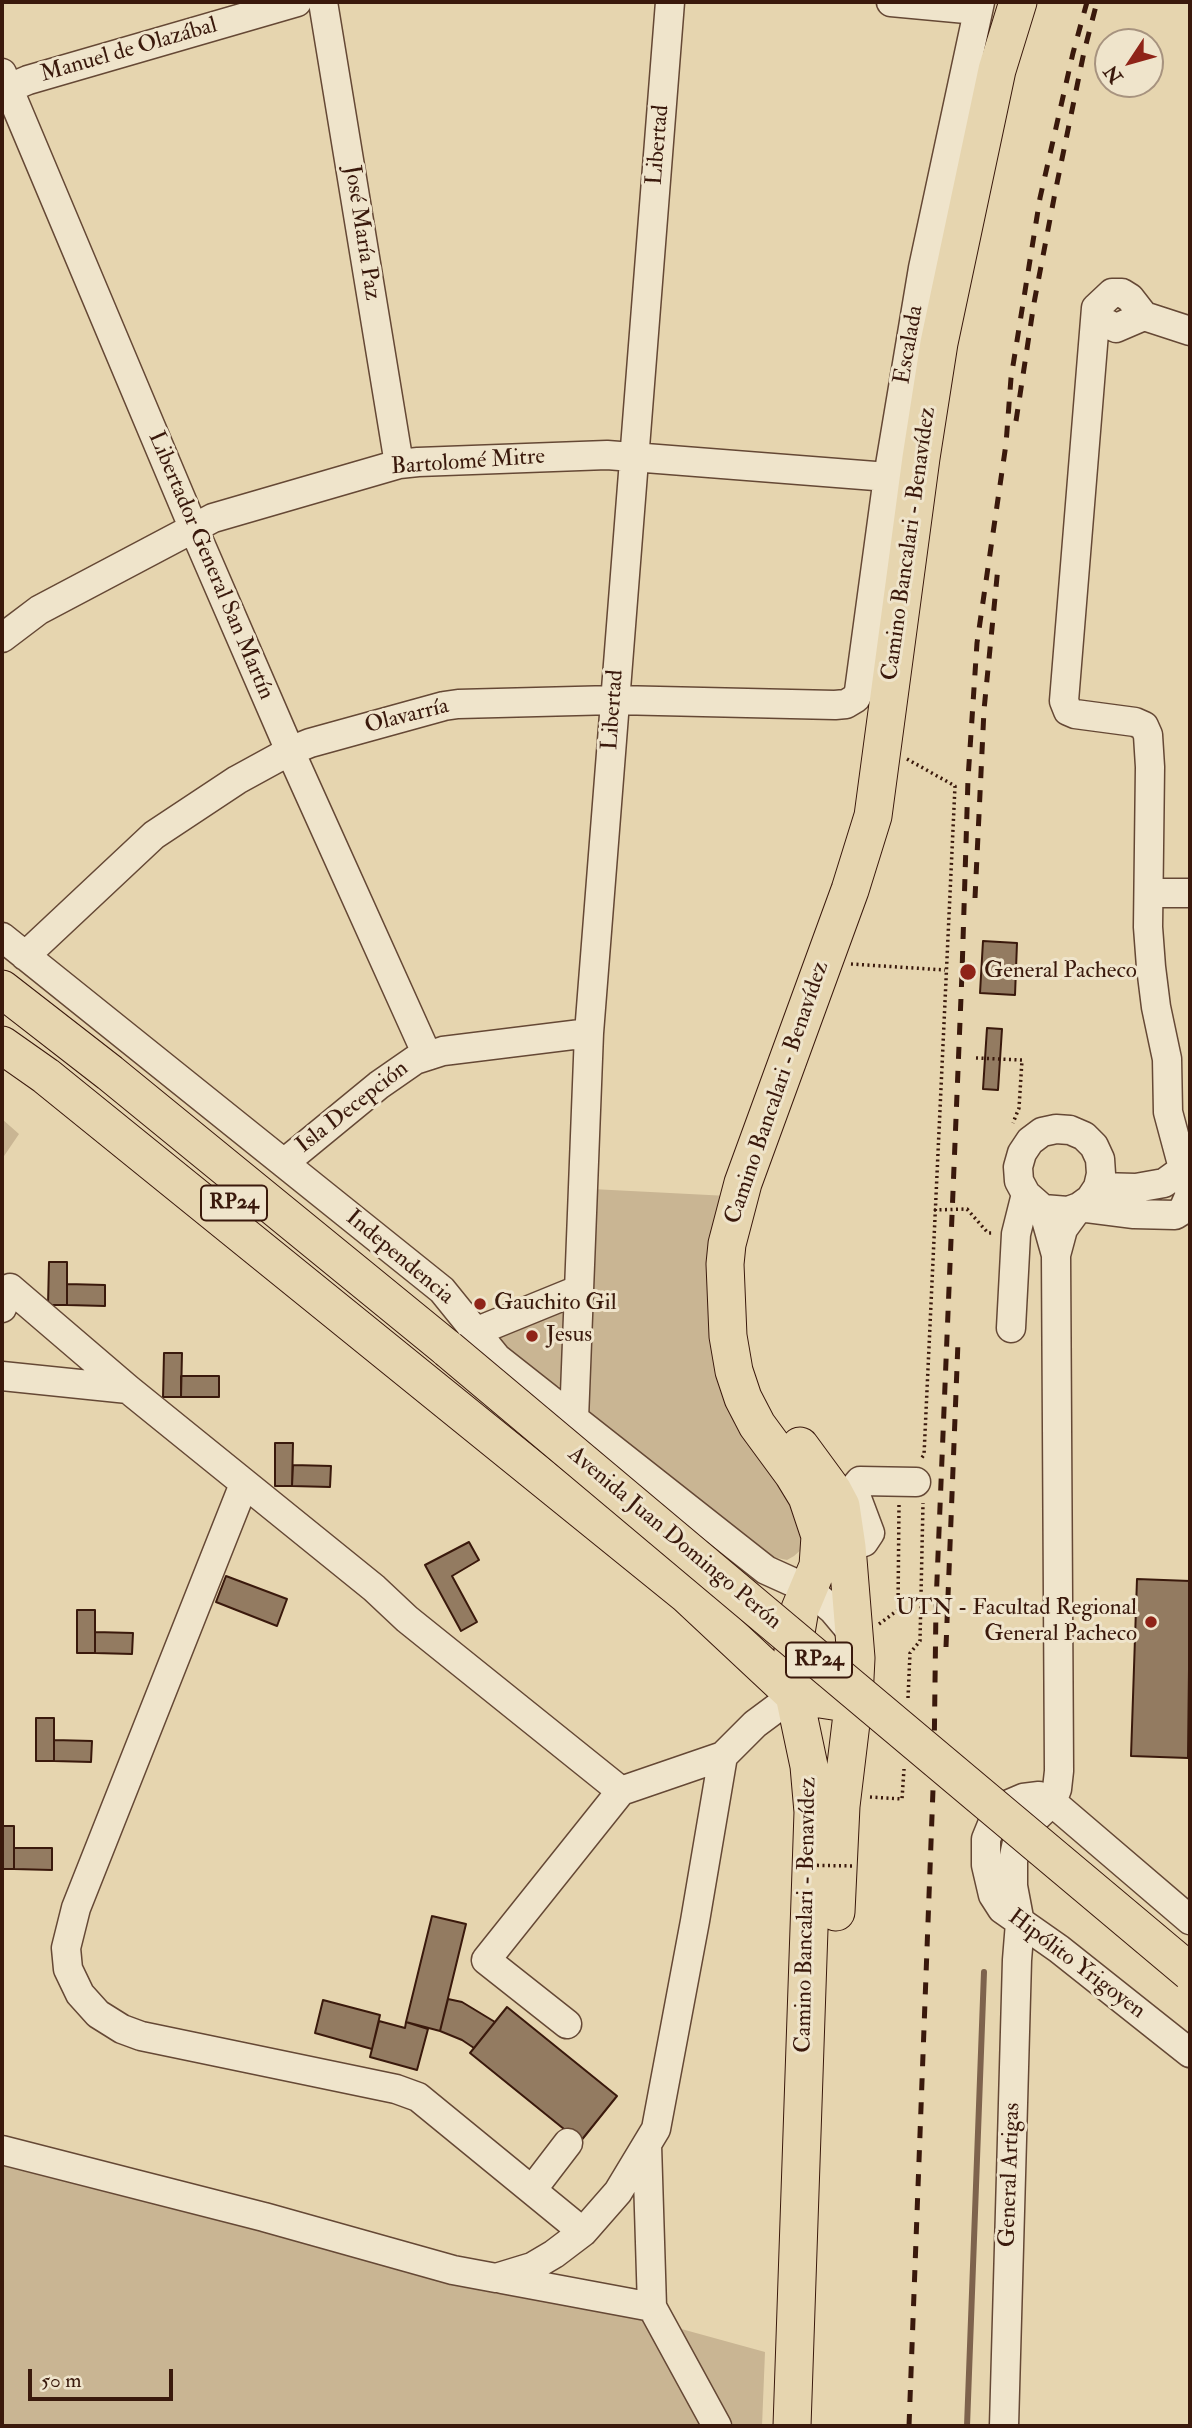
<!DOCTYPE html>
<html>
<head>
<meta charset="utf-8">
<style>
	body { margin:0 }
	#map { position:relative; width:1192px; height:2428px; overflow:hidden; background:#e6d5af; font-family:"IM FELL Double Pica",serif }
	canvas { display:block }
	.frame { position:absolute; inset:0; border:4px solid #3a190c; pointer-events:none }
	.north { position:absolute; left:1094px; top:28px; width:70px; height:70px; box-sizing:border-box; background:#efe4cb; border:2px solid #a7937f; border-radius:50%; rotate:234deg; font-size:19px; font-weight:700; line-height:28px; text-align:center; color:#3a190c }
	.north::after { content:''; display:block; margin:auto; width:24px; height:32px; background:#8f2418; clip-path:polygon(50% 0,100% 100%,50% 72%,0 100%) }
	.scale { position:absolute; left:28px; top:2369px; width:145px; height:32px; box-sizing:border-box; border:4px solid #3a190c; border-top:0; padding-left:9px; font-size:21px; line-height:24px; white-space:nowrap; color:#3a190c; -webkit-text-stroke:5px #efe4cb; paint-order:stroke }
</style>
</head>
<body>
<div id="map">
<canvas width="1192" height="2428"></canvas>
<div class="frame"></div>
<div class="north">N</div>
<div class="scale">50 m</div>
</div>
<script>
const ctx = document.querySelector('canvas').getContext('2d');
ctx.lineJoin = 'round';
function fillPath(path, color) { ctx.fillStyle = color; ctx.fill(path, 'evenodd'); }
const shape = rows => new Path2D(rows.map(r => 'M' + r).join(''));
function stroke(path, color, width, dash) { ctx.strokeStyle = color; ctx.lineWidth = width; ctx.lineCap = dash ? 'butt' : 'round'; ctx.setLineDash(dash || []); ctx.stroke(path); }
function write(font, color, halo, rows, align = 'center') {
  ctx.font = font + ' "IM FELL Double Pica",serif'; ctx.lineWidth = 6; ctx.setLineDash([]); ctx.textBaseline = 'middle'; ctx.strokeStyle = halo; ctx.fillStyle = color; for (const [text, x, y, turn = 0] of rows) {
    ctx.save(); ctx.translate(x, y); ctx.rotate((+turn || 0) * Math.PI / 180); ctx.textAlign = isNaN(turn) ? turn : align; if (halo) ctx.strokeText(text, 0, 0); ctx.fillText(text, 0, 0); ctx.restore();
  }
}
fillPath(shape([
	[2,1119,19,1134,2,1159],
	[592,1189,728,1196,714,1274,803,1521,804,1547,794,1556,787,1560,773,1557,596,1421,587,1411],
	[561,1310,567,1314,562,1386,557,1387,551,1385,502,1345,499,1338,501,1333],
	[2,2150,496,2278,765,2352,762,2426,2,2426]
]), '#c9b593');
stroke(shape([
	[967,2426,984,1972]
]), '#7e634d', 6);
const building = shape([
	[983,941,1017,943,1015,995,980,993,983,941],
	[987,1028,1002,1029,998,1090,983,1089,987,1028],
	[49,1262,67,1262,67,1305,48,1305,49,1262],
	[67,1284,105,1285,105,1306,67,1305,67,1284],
	[164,1353,182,1353,181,1397,163,1397,164,1353],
	[181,1376,219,1376,219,1397,181,1397,181,1376],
	[275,1443,293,1443,292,1486,275,1486,275,1443],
	[293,1465,331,1466,330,1487,292,1486,293,1465],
	[469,1542,479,1560,452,1576,477,1622,461,1631,425,1565,469,1542],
	[226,1576,287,1599,277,1626,216,1602,226,1576],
	[1137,1579,1190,1581,1188,1758,1131,1756,1137,1579],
	[77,1610,95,1610,95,1653,77,1653,77,1610],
	[95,1632,133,1633,132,1654,95,1653,95,1632],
	[36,1718,54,1718,54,1761,36,1761,36,1718],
	[54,1740,92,1741,91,1762,54,1761,54,1740],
	[2,1826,14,1826,14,1869,2,1869,2,1826],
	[14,1848,52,1848,52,1870,14,1869,14,1848],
	[432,1916,466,1924,440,2031,406,2022,432,1916],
	[448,1999,462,2002,495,2022,474,2048,462,2040,440,2031,448,1999],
	[323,2000,380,2015,372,2049,315,2033,323,2000],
	[507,2007,617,2096,580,2142,470,2053,507,2007],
	[379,2021,405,2028,406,2022,428,2029,417,2070,370,2057,379,2021]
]);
fillPath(building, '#937b61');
stroke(building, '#3a190c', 2);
const minor = shape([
	[323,2,399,464],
	[891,2,977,10],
	[2,73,193,527,290,751,427,1055],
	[2,91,28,80,297,2],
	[1096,318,1116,328,1144,316],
	[2,638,39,610,213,518,399,464,418,462,607,455,888,477],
	[1149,893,1190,893],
	[2,937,442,1290,497,1358,766,1570,808,1589,833,1610,854,1635],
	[25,956,154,835,237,780,290,751,310,743,444,706,458,704,615,700,835,705,846,704,856,698,859,691,888,477,923,268,980,2],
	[284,1163,379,1085,415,1060,443,1051,589,1033],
	[1098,1187,1136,1188,1164,1183,1182,1170],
	[1043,1209,1068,1211,1079,1207,1090,1199,1098,1187,1101,1174,1100,1159,1094,1146,1084,1136,1070,1130,1056,1129,1042,1132,1030,1141,1022,1153,1018,1167,1019,1181,1026,1194,1043,1209,1056,1255],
	[2,1308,10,1288,128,1389,374,1588,407,1619,621,1791],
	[1011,1328,1016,1234,1026,1194],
	[475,1332,578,1290],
	[2,1376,128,1389],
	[574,1419,589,1033,670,2],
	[244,1484,76,1908,66,1948,68,1969,80,1994,98,2014,122,2029,141,2036,396,2089,418,2097,583,2232],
	[847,1547,864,1542,870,1533,855,1493,855,1487,860,1481,916,1482],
	[1190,1920,1052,1802,1039,1796,1023,1798,1009,1804,995,1817,986,1839,986,1865,993,1895,1002,1909,1059,1949,1190,2053],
	[567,2024,486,1960,621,1791,723,1756],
	[2,2150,264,2217,453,2270,496,2278,532,2267,554,2254,583,2232,618,2192,656,2129,695,1921,723,1756,755,1724,794,1695],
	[532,2190,568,2143],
	[502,2279,652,2307,647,2145],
	[652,2307,717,2426],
	[1004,2426,1017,1960,1020,1923,1013,1886,1013,1861,1017,1842,1031,1822,1052,1802,1057,1789,1059,1771,1056,1255,1063,1229,1079,1207,1134,1214,1175,1215,1183,1210,1190,1194,1168,1112,1167,1059,1156,1007,1151,967,1148,927,1150,767,1148,735,1144,726,1135,722,1075,714,1068,711,1064,701,1096,308,1112,293,1122,293,1130,298,1144,316,1190,331]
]);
const major = shape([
	[2,989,110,1073,448,1349],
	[2,1045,46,1076,686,1594,794,1695,853,1704],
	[800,1446,833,1491,841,1506,847,1547,856,1658,854,1698,841,1806,836,1912],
	[792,2426,813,1812,809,1766,794,1695,793,1650,800,1609,818,1566,820,1536,807,1497,793,1474,757,1425,743,1398,734,1371,728,1336,725,1264,727,1244,743,1183,850,890,873,816,921,458,939,343,997,70,1018,2]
]);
stroke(minor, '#654835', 31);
stroke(major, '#3a190c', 39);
stroke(shape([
	[907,759,955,786,924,1455,920,1460],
	[851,964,945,970],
	[976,1058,1022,1060,1019,1108,1013,1123],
	[934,1210,967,1209,988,1233,994,1233],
	[879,1624,898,1610,899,1505],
	[908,1698,910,1653,920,1641,923,1503],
	[870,1797,902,1799,904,1769]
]), '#3a190c', 3.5, [2, 3.5]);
stroke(minor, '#efe4cb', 28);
stroke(major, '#e6d5af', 37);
stroke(shape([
	[1016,421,1034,303,1055,193,1084,52,1097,2],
	[975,898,984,710,998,567],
	[946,1647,958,1342],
	[909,2426,934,1763,936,1604,962,973,968,779,977,643,1006,444,1011,378,1040,198,1073,53,1087,2]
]), '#3a190c', 5, [12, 12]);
const majorBridge = shape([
	[448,1349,1190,1972]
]);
stroke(majorBridge, '#3a190c', 39, []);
stroke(shape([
	[795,1865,855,1866]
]), '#3a190c', 3.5, [2, 3.5]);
stroke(majorBridge, '#e6d5af', 37);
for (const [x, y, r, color] of [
	[968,972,9,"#8f2418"],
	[480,1304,7,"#8f2418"],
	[532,1336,7,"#8f2418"],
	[1151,1622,7,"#8f2418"]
]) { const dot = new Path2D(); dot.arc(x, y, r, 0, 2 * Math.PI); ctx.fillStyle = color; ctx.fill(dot); stroke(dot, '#efe4cb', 2.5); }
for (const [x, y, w] of [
	[234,1203,66],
	[819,1660,66]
]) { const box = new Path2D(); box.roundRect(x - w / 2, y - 17.5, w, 35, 5); ctx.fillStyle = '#efe4cb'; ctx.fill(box); stroke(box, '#3a190c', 2); }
write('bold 21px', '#3a190c', null, [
	["RP24",234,1203],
	["RP24",819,1660]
]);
write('23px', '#3a190c', '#efe4cb', [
	["Manuel de Olazábal",129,51,-16],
	["Libertad",659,145,-85],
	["José María Paz",361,233,81],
	["Escalada",910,345,-80],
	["Bartolomé Mitre",468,463,-4],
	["Camino Bancalari - Benavídez",910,544,-82],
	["Libertador General San Martín",210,566,67],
	["Libertad",614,710,-86],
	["Olavarría",407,717,-14],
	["Camino Bancalari - Benavídez",778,1093,-71],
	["Isla Decepción",353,1108,-38],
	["Independencia",399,1258,40],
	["Avenida Juan Domingo Perón",674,1539,40],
	["Camino Bancalari - Benavídez",807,1915,-89],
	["Hipólito Yrigoyen",1076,1965,37],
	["General Artigas",1011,2175,-88]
]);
write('23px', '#3a190c', '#efe4cb', [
	["General Pacheco",984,972],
	["Gauchito Gil",494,1304],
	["Jesus",546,1336],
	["UTN - Facultad Regional",1137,1609,"right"],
	["General Pacheco",1137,1635,"right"]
], 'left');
</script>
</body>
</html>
